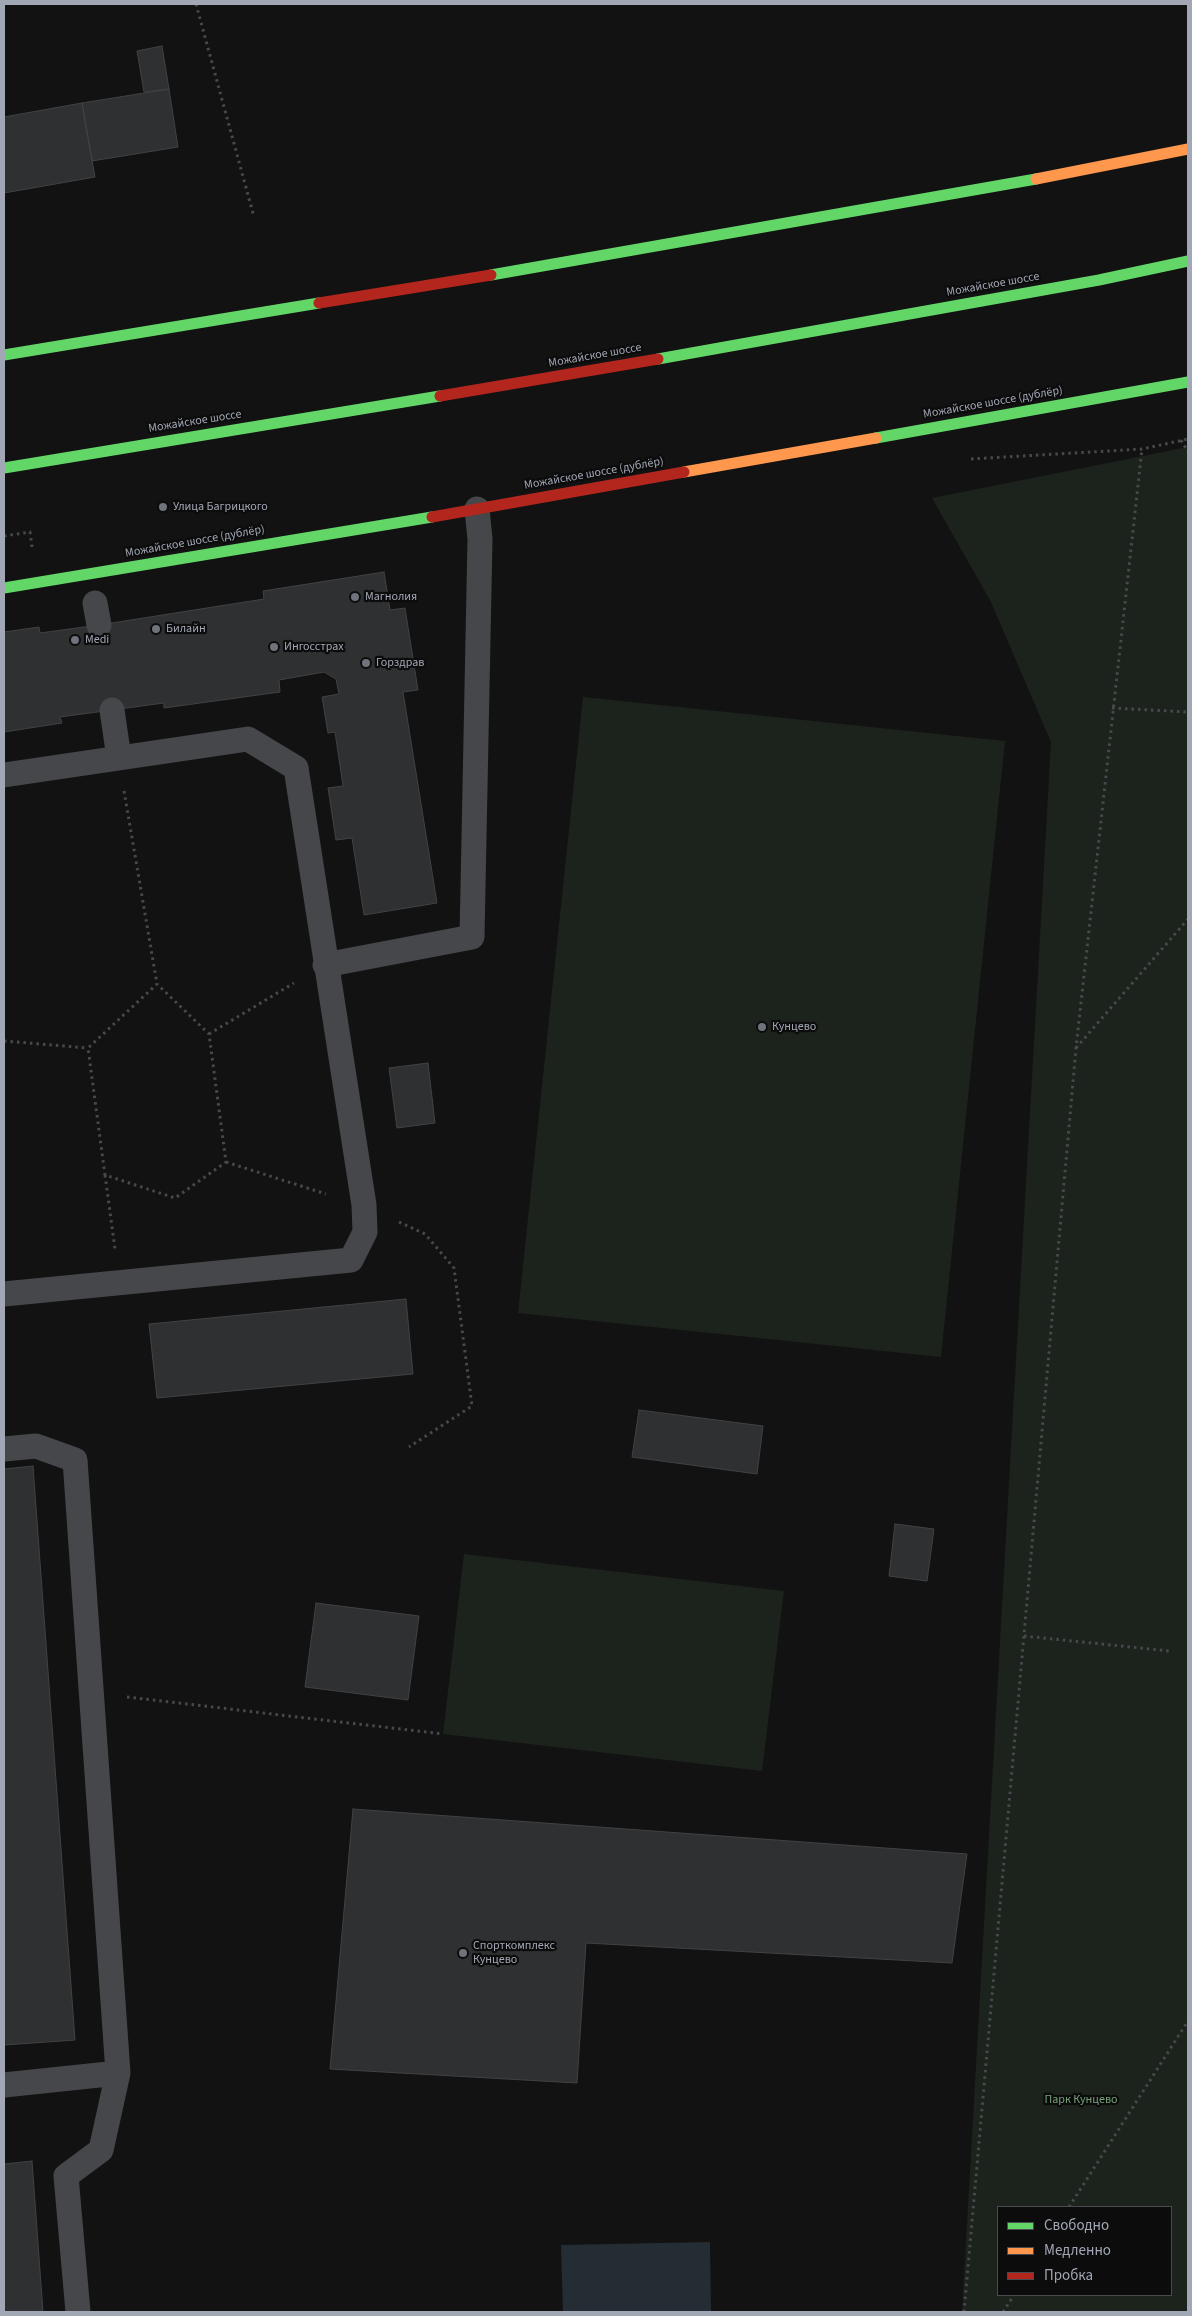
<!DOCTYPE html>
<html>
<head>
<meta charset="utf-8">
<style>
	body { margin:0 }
	#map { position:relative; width:1192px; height:2316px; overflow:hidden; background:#121212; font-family:"Source Sans 3",sans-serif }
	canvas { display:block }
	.frame { position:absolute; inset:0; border:5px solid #a1a7b4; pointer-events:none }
	.legend { position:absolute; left:997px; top:2206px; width:175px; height:90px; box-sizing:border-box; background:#0c0c0d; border:1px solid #484a50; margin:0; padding:6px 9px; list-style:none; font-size:15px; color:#a1a7b4 }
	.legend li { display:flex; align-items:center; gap:10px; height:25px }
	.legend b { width:25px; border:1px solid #484a50 }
</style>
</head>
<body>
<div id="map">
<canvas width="1192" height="2316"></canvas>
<div class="frame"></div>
<ul class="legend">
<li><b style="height:6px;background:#63d668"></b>Свободно</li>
<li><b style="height:6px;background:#ff974d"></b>Медленно</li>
<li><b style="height:6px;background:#b3261e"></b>Пробка</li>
</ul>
</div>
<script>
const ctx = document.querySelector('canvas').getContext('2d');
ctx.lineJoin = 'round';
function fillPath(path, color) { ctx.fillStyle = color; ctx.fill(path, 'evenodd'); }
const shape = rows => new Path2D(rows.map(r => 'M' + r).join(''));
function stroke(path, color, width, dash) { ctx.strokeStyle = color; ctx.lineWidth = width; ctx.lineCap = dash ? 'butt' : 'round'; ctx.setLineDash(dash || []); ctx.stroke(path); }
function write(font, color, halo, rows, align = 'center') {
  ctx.font = font + ' "Source Sans 3",sans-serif'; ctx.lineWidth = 4.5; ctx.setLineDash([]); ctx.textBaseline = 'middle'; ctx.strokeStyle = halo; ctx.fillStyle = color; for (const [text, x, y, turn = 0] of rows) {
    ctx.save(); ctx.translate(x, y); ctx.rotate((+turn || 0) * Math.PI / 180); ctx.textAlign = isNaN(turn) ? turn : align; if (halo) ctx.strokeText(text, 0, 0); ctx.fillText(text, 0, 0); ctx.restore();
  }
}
fillPath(shape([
	[1188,447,1188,2312,962,2312,1051,742,991,602,932,498],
	[998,2207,1171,2207,1171,2295,998,2295],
	[583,697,1005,741,941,1357,518,1313],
	[464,1554,784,1591,762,1771,443,1734]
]), '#1c221c');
fillPath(shape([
	[710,2242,711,2312,563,2312,561,2245]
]), '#242d34');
const building = shape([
	[162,46,169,89,144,92,137,51,162,46],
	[169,89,178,147,92,161,82,103,169,89],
	[82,103,95,177,4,193,4,117,82,103],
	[384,572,390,610,405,608,418,690,403,692,437,903,364,915,352,838,336,840,328,788,343,786,335,732,328,733,322,697,339,694,336,679,324,672,279,680,280,692,164,708,164,703,60,717,62,723,4,732,4,632,39,627,40,633,99,625,264,599,263,591,384,572],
	[428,1063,435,1123,397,1128,389,1068,428,1063],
	[406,1299,413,1374,157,1398,149,1324,406,1299],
	[639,1410,763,1426,757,1474,632,1457,639,1410],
	[33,1466,75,2040,4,2045,4,1469,33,1466],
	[895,1524,934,1529,927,1581,889,1576,895,1524],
	[316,1603,419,1616,408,1700,305,1687,316,1603],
	[353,1809,967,1854,952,1963,586,1943,577,2083,330,2069,353,1809],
	[32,2161,43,2312,4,2312,4,2164,32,2161]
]);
fillPath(building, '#2f3031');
stroke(building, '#404246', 1);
stroke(shape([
	[196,4,254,217],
	[1181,440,1188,452],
	[971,459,1142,449,1188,439],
	[4,536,30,532,32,547],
	[1112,708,1188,712],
	[124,791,157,984,88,1048,105,1175,175,1198,226,1162,209,1034,157,984],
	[209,1034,294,983],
	[4,1041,88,1048],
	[1076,1048,1188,919],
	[226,1162,326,1194],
	[105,1175,115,1249],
	[399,1222,425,1234,454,1268,472,1406,409,1447],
	[1024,1636,1169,1651],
	[127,1697,443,1734],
	[1069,2207,1188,2021],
	[964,2312,1076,1048,1142,449],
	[1003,2312,1014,2295]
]), '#47494d', 3, [2.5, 4]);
stroke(shape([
	[95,603,99,625],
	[112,710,119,758],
	[4,775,248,739,296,768,364,1205,365,1232,351,1260,4,1294],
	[325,965,472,937,480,539,477,509],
	[4,1449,36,1446,75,1460,118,2073,101,2150,66,2176,78,2312],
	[4,2085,118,2073]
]), '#46474b', 25);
stroke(shape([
	[491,275,1036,179],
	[4,355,319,303],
	[658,359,1099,280,1188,261],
	[876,438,1188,382],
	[4,468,440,396],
	[4,588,432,517]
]), '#63d668', 11);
stroke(shape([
	[1036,179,1188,149],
	[684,472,876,438]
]), '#ff974d', 11);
stroke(shape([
	[319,303,491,275],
	[440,396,658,359],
	[432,517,684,472]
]), '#b3261e', 11);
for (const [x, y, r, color] of [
	[163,507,5,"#6f737b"],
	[355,597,5,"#6f737b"],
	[156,629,5,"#6f737b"],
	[75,640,5,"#6f737b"],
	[274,647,5,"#6f737b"],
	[366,663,5,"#6f737b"],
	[762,1027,5,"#6f737b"],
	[463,1953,5,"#6f737b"]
]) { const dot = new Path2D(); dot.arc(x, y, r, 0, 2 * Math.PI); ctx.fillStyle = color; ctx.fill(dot); stroke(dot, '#0c0c0d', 2); }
write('12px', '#a1a7b4', '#0c0c0d', [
	["Можайское шоссе",993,285,-10],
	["Можайское шоссе",595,356,-10],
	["Можайское шоссе (дублёр)",993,403,-10],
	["Можайское шоссе",195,422,-9],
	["Можайское шоссе (дублёр)",594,474,-10],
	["Можайское шоссе (дублёр)",195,542,-10]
]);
write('12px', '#a1a7b4', '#0c0c0d', [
	["Улица Багрицкого",173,507],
	["Магнолия",365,597],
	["Билайн",166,629],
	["Medi",85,640],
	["Ингосстрах",284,647],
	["Горздрав",376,663],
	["Кунцево",772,1027],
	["Спорткомплекс",473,1946],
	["Кунцево",473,1960]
], 'left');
write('12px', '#76a178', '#0c0c0d', [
	["Парк Кунцево",1081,2100]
]);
</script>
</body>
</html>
